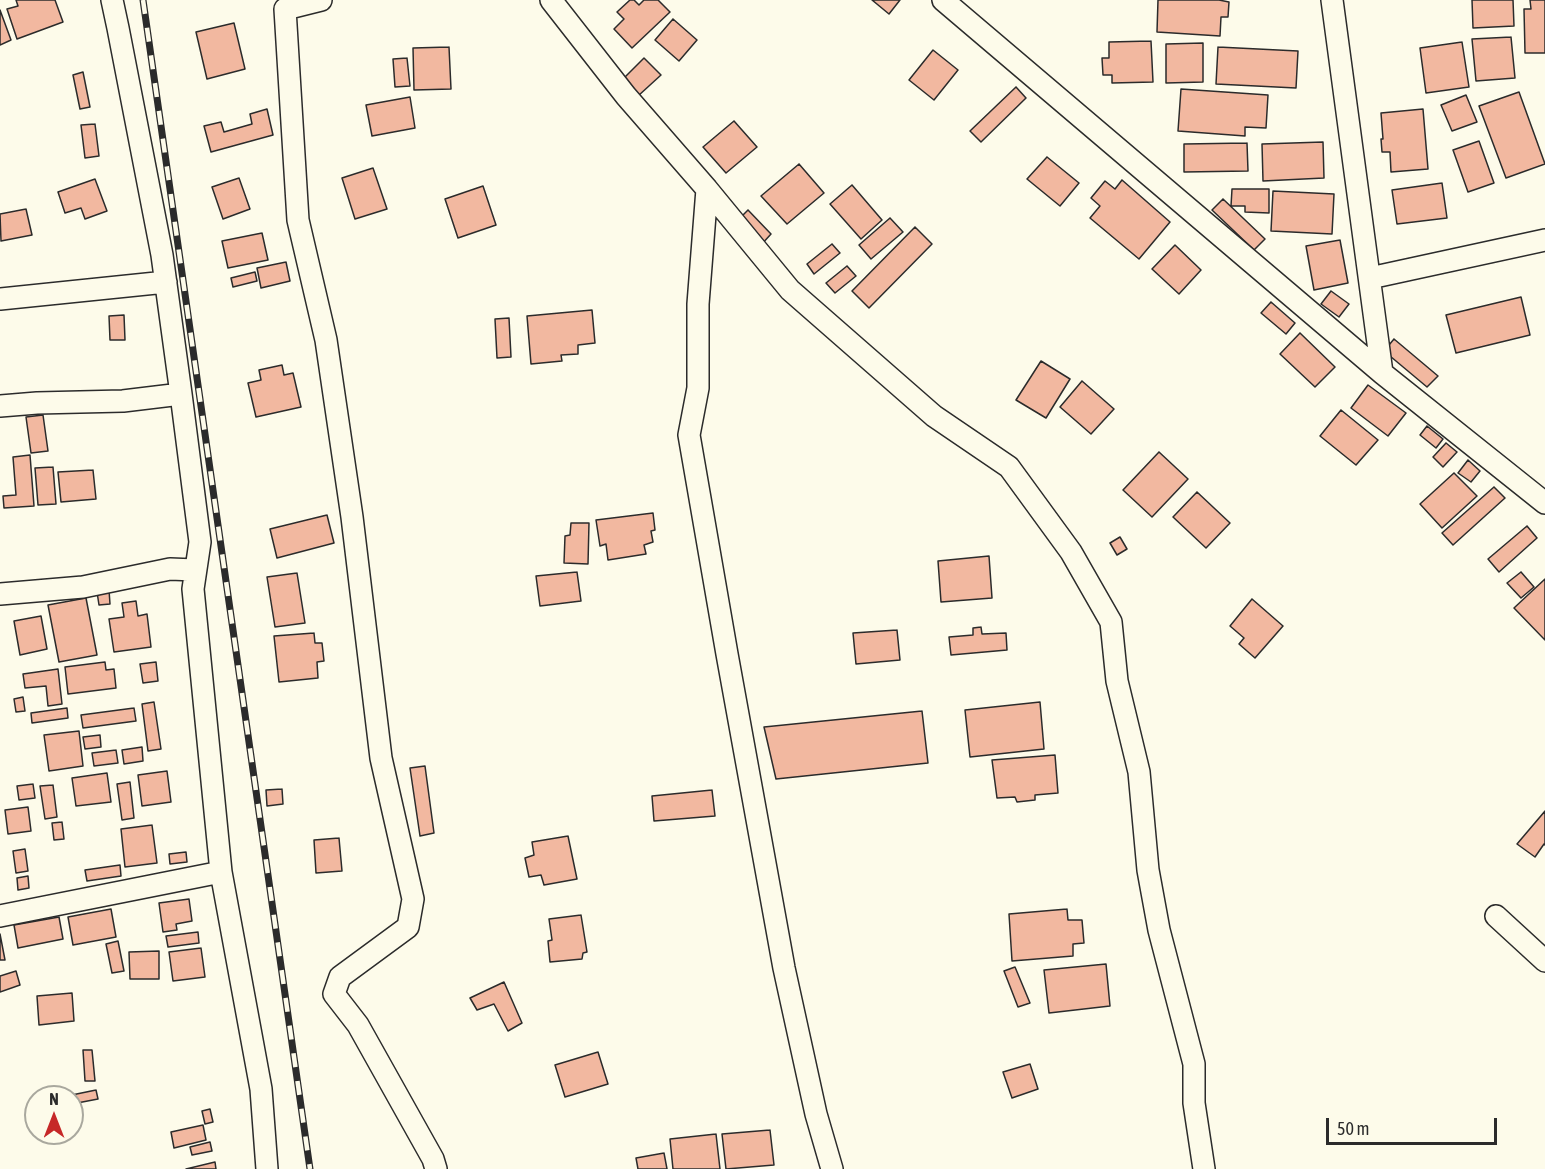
<!DOCTYPE html>
<html>
<head>
<meta charset="utf-8">
<style>
	body { margin:0 }
	#map { position:relative; width:1545px; height:1169px; overflow:hidden; background:#fdfbea; font-family:"Asap Condensed",sans-serif }
	canvas { display:block }
	.north { position:absolute; left:24px; top:1085px; width:60px; height:60px; box-sizing:border-box; background:#fdfbea; border:2px solid #a9a89e; border-radius:50%; rotate:0deg; font-size:16px; font-weight:700; line-height:24px; text-align:center; color:#2b2b2b }
	.north::after { content:''; display:block; margin:auto; width:21px; height:27px; background:#c62828; clip-path:polygon(50% 0,100% 100%,50% 72%,0 100%) }
	.scale { position:absolute; left:1326px; top:1118px; width:171px; height:27px; box-sizing:border-box; border:3px solid #2b2b2b; border-top:0; padding-left:8px; font-size:18px; line-height:21px; white-space:nowrap; color:#2b2b2b; -webkit-text-stroke:4px #fdfbea; paint-order:stroke }
</style>
</head>
<body>
<div id="map">
<canvas width="1545" height="1169"></canvas>
<div class="north">N</div>
<div class="scale">50 m</div>
</div>
<script>
const ctx = document.querySelector('canvas').getContext('2d');
ctx.lineJoin = 'round';
function fillPath(path, color) { ctx.fillStyle = color; ctx.fill(path, 'evenodd'); }
const shape = rows => new Path2D(rows.map(r => 'M' + r).join(''));
function stroke(path, color, width, dash) { ctx.strokeStyle = color; ctx.lineWidth = width; ctx.lineCap = dash ? 'butt' : 'round'; ctx.setLineDash(dash || []); ctx.stroke(path); }
const building = shape([
	[16,0,55,0,63,22,17,39,7,9,18,6,16,0],
	[630,0,634,0,639,5,644,0,658,0,670,12,632,48,614,29,624,19,617,12,630,0],
	[872,0,900,0,889,14,872,0],
	[1158,0,1219,0,1229,2,1228,17,1221,17,1220,36,1157,32,1158,0],
	[1472,0,1513,0,1514,26,1473,28,1472,0],
	[1530,0,1545,0,1545,53,1525,53,1524,9,1531,9,1530,0],
	[0,10,11,40,0,45,0,10],
	[673,19,697,40,679,61,655,40,673,19],
	[234,23,245,69,207,79,196,32,234,23],
	[1511,37,1515,78,1476,81,1472,39,1511,37],
	[1151,41,1153,82,1112,83,1112,75,1103,75,1102,58,1109,58,1109,42,1151,41],
	[1462,42,1469,87,1426,93,1420,48,1462,42],
	[1203,43,1203,82,1166,83,1166,44,1203,43],
	[449,47,451,89,414,90,413,48,449,47],
	[1218,47,1298,51,1296,88,1216,84,1218,47],
	[933,50,958,70,934,100,909,80,933,50],
	[407,58,410,86,395,87,393,59,407,58],
	[644,58,661,75,638,96,622,80,644,58],
	[83,72,90,107,80,109,73,75,83,72],
	[1016,87,1026,98,981,142,970,131,1016,87],
	[1181,89,1268,95,1266,128,1245,127,1245,136,1178,131,1181,89],
	[1519,92,1545,164,1506,178,1479,106,1519,92],
	[1466,95,1477,122,1452,131,1441,105,1466,95],
	[410,97,415,128,372,136,366,105,410,97],
	[267,109,273,135,211,152,204,126,221,122,224,132,252,124,250,114,267,109],
	[1423,109,1428,169,1391,172,1390,152,1382,152,1381,139,1383,139,1381,113,1423,109],
	[734,121,757,147,726,173,703,147,734,121],
	[95,124,99,156,85,158,81,125,95,124],
	[1479,141,1494,183,1468,192,1453,150,1479,141],
	[1323,142,1324,178,1263,181,1262,144,1323,142],
	[1247,143,1248,171,1184,172,1184,144,1247,143],
	[1047,157,1079,183,1060,206,1027,179,1047,157],
	[799,164,824,193,787,224,761,196,799,164],
	[373,168,387,209,355,219,342,178,373,168],
	[239,178,250,209,223,219,212,187,239,178],
	[95,179,107,211,85,219,81,208,65,213,58,192,95,179],
	[1122,180,1170,222,1139,259,1090,218,1100,206,1091,198,1105,181,1115,189,1122,180],
	[1442,183,1447,218,1397,224,1392,190,1442,183],
	[852,185,882,220,861,239,830,204,852,185],
	[483,186,496,225,458,238,445,199,483,186],
	[1232,189,1269,189,1269,213,1245,212,1245,206,1231,206,1232,189],
	[1273,191,1334,194,1332,234,1271,231,1273,191],
	[1223,199,1265,239,1254,250,1212,210,1223,199],
	[26,209,32,235,1,241,0,214,26,209],
	[748,210,771,234,761,245,737,221,748,210],
	[890,218,903,232,871,259,859,245,890,218],
	[915,227,932,244,869,308,852,291,915,227],
	[262,233,268,260,228,268,222,241,262,233],
	[1340,240,1348,283,1314,290,1306,246,1340,240],
	[832,244,840,253,814,274,807,264,832,244],
	[1175,245,1201,270,1179,294,1152,269,1175,245],
	[286,262,290,281,261,288,257,268,286,262],
	[847,266,856,276,835,293,826,283,847,266],
	[255,272,257,281,233,287,231,278,255,272],
	[1331,291,1349,304,1339,317,1321,304,1331,291],
	[1521,297,1530,335,1456,353,1446,315,1521,297],
	[1271,302,1295,323,1286,334,1261,313,1271,302],
	[592,310,595,343,578,345,578,354,561,355,562,361,531,364,527,316,592,310],
	[124,315,125,340,110,340,109,316,124,315],
	[509,318,511,357,497,358,495,319,509,318],
	[1300,333,1335,367,1315,387,1280,354,1300,333],
	[1394,339,1438,376,1427,387,1384,351,1394,339],
	[1041,361,1070,379,1046,418,1016,400,1041,361],
	[282,365,284,375,293,373,301,407,256,417,248,383,261,380,259,370,282,365],
	[1082,381,1114,409,1091,434,1060,407,1082,381],
	[1368,385,1406,413,1388,436,1351,408,1368,385],
	[1341,410,1378,440,1356,465,1320,436,1341,410],
	[43,415,48,451,31,453,26,417,43,415],
	[1427,426,1443,439,1436,448,1420,435,1427,426],
	[1446,443,1457,452,1443,467,1433,457,1446,443],
	[1159,452,1188,479,1152,517,1123,490,1159,452],
	[30,455,34,506,4,508,3,496,16,495,13,457,30,455],
	[1468,460,1480,471,1471,482,1458,473,1468,460],
	[53,467,56,504,38,505,35,468,53,467],
	[93,470,96,499,61,502,58,472,93,470],
	[1454,473,1477,496,1442,528,1420,504,1454,473],
	[1494,487,1505,498,1453,545,1442,533,1494,487],
	[1197,492,1230,523,1206,548,1173,517,1197,492],
	[653,513,655,530,651,531,653,542,644,545,646,554,608,560,606,544,600,546,596,520,653,513],
	[327,515,334,543,277,558,270,529,327,515],
	[571,523,589,523,588,564,564,563,565,536,570,535,571,523],
	[1527,526,1537,538,1499,572,1488,559,1527,526],
	[1120,537,1127,549,1117,555,1110,543,1120,537],
	[989,556,992,598,941,602,938,561,989,556],
	[577,572,581,601,540,606,536,576,577,572],
	[1521,572,1534,587,1521,598,1507,583,1521,572],
	[297,573,305,623,275,627,267,577,297,573],
	[1545,579,1545,640,1514,608,1545,579],
	[109,590,110,604,99,605,97,592,109,590],
	[86,598,97,655,59,662,48,605,86,598],
	[1252,599,1283,626,1255,658,1239,644,1244,638,1230,626,1252,599],
	[136,601,138,616,147,614,151,647,114,652,109,619,124,617,122,603,136,601],
	[41,616,47,649,20,655,14,621,41,616],
	[981,627,982,634,1006,633,1007,650,951,655,949,637,973,635,973,628,981,627],
	[897,630,900,660,856,664,853,633,897,630],
	[314,633,315,643,322,643,324,661,317,662,318,678,279,682,274,636,314,633],
	[105,662,106,670,114,669,116,688,68,694,65,667,105,662],
	[156,662,158,681,143,683,140,664,156,662],
	[58,669,62,704,48,706,46,686,25,688,23,674,58,669],
	[23,697,25,711,16,712,14,699,23,697],
	[154,702,161,749,148,751,142,704,154,702],
	[1040,702,1044,749,970,757,965,710,1040,702],
	[67,708,68,718,32,723,31,713,67,708],
	[134,708,136,721,83,728,81,715,134,708],
	[922,711,928,763,776,779,764,727,922,711],
	[79,731,83,766,49,771,44,735,79,731],
	[100,735,101,747,85,749,83,737,100,735],
	[142,747,143,761,124,764,122,750,142,747],
	[116,750,118,763,94,766,92,753,116,750],
	[1055,755,1058,793,1035,795,1035,800,1017,802,1015,797,997,798,992,760,1055,755],
	[425,766,434,833,420,836,410,768,425,766],
	[167,771,171,802,142,806,138,775,167,771],
	[107,773,111,802,76,806,72,778,107,773],
	[130,782,134,818,122,820,117,784,130,782],
	[33,784,35,798,19,800,17,786,33,784],
	[53,785,57,817,45,819,40,786,53,785],
	[282,789,283,804,267,806,266,790,282,789],
	[712,790,715,816,654,821,652,796,712,790],
	[28,807,31,831,8,834,5,810,28,807],
	[1545,811,1545,845,1544,844,1535,857,1517,844,1545,811],
	[62,822,64,839,54,840,52,823,62,822],
	[152,825,157,863,125,867,121,829,152,825],
	[568,836,577,879,544,885,541,875,529,877,525,858,534,855,532,842,568,836],
	[339,838,342,871,316,873,314,840,339,838],
	[25,849,28,871,16,873,13,851,25,849],
	[186,852,187,862,170,864,169,854,186,852],
	[120,865,121,876,87,881,85,870,120,865],
	[28,876,29,888,18,890,17,878,28,876],
	[189,899,192,921,176,924,177,930,163,932,159,903,189,899],
	[111,909,116,937,73,945,68,917,111,909],
	[1067,909,1068,920,1082,920,1084,943,1073,944,1073,956,1012,961,1009,914,1067,909],
	[581,915,587,952,583,953,582,959,550,962,548,941,552,940,549,919,581,915],
	[59,917,63,939,18,948,14,925,59,917],
	[198,932,199,943,168,947,166,936,198,932],
	[0,934,5,960,0,960,0,934],
	[118,941,124,971,112,973,106,944,118,941],
	[201,948,205,977,173,981,169,952,201,948],
	[159,951,159,979,130,979,129,952,159,951],
	[1106,964,1110,1006,1049,1013,1044,970,1106,964],
	[1015,967,1030,1003,1018,1007,1004,971,1015,967],
	[16,971,20,985,0,992,0,976,16,971],
	[504,982,522,1023,508,1031,494,1004,477,1010,470,998,504,982],
	[72,993,74,1021,39,1025,37,996,72,993],
	[83,1050,92,1050,95,1081,85,1081,83,1050],
	[598,1052,608,1084,565,1097,555,1065,598,1052],
	[1030,1064,1038,1089,1012,1098,1003,1072,1030,1064],
	[96,1090,98,1099,72,1104,72,1097,62,1097,96,1090],
	[210,1109,213,1122,205,1124,202,1111,210,1109],
	[203,1125,206,1140,174,1148,171,1132,203,1125],
	[770,1130,774,1165,726,1169,722,1134,770,1130],
	[716,1134,720,1169,673,1169,670,1139,716,1134],
	[210,1142,212,1151,192,1155,190,1147,210,1142],
	[664,1153,667,1169,638,1169,636,1158,664,1153],
	[215,1162,216,1169,186,1169,215,1162]
]);
fillPath(building, '#f2b8a0');
stroke(building, '#2b2b2b', 1.5);
const street = shape([
	[112,0,118,28,162,255,181,394,200,542,193,589,221,872,261,1089,267,1169],
	[321,0,285,9,298,220,326,340,352,517,381,758,413,899,408,927,340,977,334,994,358,1025,433,1159,436,1169],
	[551,0,626,96,707,189,790,290,934,416,1009,467,1071,552,1111,622,1117,681,1139,772,1148,870,1159,930,1194,1064,1194,1103,1204,1169],
	[943,0,1382,373,1545,503],
	[1332,0,1382,373],
	[707,189,698,304,698,388,689,435,727,654,784,968,816,1114,832,1169],
	[1370,278,1545,240],
	[0,299,166,282],
	[0,406,37,403,123,401,181,394],
	[0,594,83,587,170,569,195,570],
	[0,916,221,872],
	[1496,916,1545,961]
]);
stroke(street, '#2b2b2b', 24);
stroke(street, '#fdfbea', 21);
const rail = shape([
	[143,0,310,1169]
]);
stroke(rail, '#2b2b2b', 7);
stroke(rail, '#fdfbea', 4.5, [14]);
</script>
</body>
</html>
